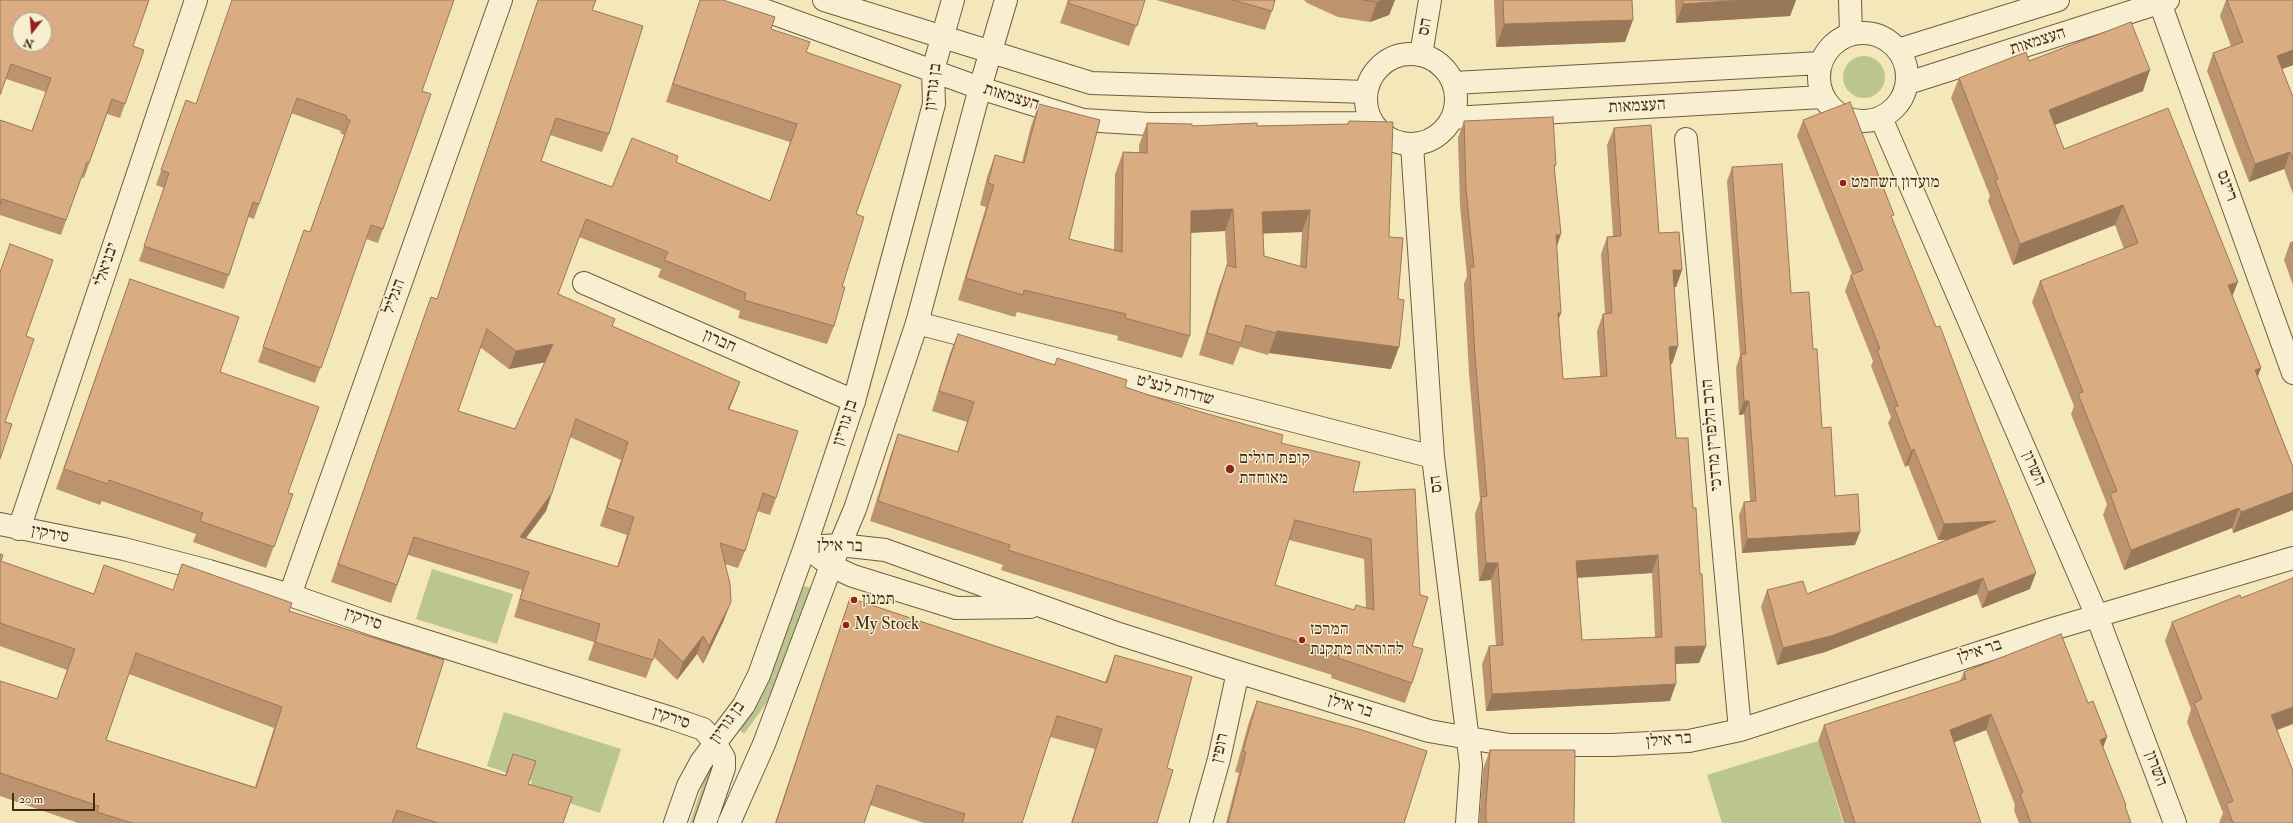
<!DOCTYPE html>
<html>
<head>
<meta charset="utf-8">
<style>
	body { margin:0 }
	#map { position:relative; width:2293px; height:823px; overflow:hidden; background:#f4e7ba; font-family:"IM FELL Double Pica",serif }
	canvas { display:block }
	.north { position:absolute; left:12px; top:12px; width:40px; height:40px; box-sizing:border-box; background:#f8efd2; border:1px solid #b0a186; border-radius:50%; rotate:197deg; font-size:11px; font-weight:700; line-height:16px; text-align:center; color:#452d15 }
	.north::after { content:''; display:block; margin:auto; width:14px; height:18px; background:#8f2418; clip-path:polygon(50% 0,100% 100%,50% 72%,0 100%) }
	.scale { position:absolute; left:12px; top:793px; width:83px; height:18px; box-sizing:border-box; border:2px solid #452d15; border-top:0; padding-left:5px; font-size:12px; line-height:14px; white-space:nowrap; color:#452d15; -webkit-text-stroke:3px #f8efd2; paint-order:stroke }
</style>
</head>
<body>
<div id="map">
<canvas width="2293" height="823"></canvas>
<div class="north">N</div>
<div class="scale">20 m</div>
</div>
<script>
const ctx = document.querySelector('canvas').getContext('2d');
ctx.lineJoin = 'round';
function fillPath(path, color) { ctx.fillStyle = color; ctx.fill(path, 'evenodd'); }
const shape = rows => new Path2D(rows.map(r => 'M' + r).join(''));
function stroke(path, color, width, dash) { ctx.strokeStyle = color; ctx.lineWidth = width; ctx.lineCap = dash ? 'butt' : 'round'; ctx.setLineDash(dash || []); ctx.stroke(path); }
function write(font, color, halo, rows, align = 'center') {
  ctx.font = font + ' "IM FELL Double Pica","Frank Ruhl Libre",serif'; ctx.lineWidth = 3; ctx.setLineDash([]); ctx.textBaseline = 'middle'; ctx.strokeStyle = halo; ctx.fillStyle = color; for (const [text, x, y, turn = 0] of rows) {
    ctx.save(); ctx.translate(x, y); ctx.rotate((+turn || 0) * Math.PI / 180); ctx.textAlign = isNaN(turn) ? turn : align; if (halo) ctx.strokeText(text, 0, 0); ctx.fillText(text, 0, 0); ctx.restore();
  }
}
fillPath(shape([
	'1843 77a21 21 0 1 1 42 0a21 21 0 1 1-42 0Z',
	[432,569,513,594,497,644,416,619],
	[804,586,811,588,775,687,765,705,744,734,738,728,770,675],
	[504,712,621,749,600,813,529,790,532,781,487,766],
	[1818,741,1843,823,1722,823,1707,775],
	[709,765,716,768,698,823,690,823]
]), '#bbc590');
const minor = shape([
	[1850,0,1851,34],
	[2159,0,2293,373],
	[1421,55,1430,0],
	[1881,118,2097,616,2175,823],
	[1686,139,1740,730],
	[1412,145,1433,457,1471,765,1467,823],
	[584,283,854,401],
	[917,323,1433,457],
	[0,524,124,549,209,571,290,595,378,626,671,718,703,729,715,743],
	[19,529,196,0],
	[805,547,840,545,885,550,1119,634,1238,672,1429,731,1509,745,1612,745,1689,741,1740,730,2056,628,2293,558],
	[815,554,831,566,853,576,956,608,1030,607],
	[290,595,501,0],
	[1201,823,1219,759,1238,672]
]);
const tertiary = shape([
	[736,0,980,88,1083,120,1149,124,1372,123],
	[824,0,1091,83,1366,92],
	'1819 77a44 44 0 1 1 88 0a44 44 0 1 1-88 0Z',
	[1898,50,2058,0],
	'1366 99a45 45 0 1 1 90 0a45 45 0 1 1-90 0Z',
	[1454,83,1821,63],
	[1908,83,2168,0],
	[1452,118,1822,97],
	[675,823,688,786,701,762,744,705,759,675,805,547,854,401,911,190,934,104,933,70,953,0],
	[705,823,724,768,724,758,715,743],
	[729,823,764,744,831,566,855,509,917,323,980,88,1006,0]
]);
stroke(minor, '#715c3e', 24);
stroke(tertiary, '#715c3e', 24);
stroke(minor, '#f8efd2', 22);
stroke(tertiary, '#f8efd2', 22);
fillPath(shape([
	[0,0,144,50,120,118,107,114,84,178,81,177,61,235,0,215,0,120,32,131,46,92,6,79],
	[538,0,596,0,592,10,609,134,602,152,550,135,541,161,612,187,676,162,770,201,790,142,666,102,700,0,771,29,806,52,856,214,842,287,834,326,827,344,738,318,740,311,658,277,661,269,579,237,558,294,612,326,740,382,729,410,776,498,770,515,757,511,745,551,738,568,725,564,724,620,703,664,697,654,677,680,654,657,646,678,588,660,594,642,514,617,522,590,408,555,391,603,331,582,425,314,437,299],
	[480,347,509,369,545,362,515,429,458,411],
	[570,437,621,460,600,526,627,535,617,567,526,538,546,511,552,493],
	[1068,0,1145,0,1129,46,1060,23],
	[1156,0,1275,0,1272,11,1265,30],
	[1304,0,1395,0,1389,15,1370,22,1338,17,1307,3],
	[1494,0,1632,0,1625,42,1496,47],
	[1675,0,1796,0,1790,16,1676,23],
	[2226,0,2293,0,2293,65,2282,69,2293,97,2293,194,2284,169,2249,182,2207,71,2213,53,2231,46,2220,16],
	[2029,61,2143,91,2055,125,2064,149,2232,296,2261,368,2258,376,2293,467,2293,510,2233,533,2232,528,2124,570,2103,515,2107,504,2071,414,2074,406,2032,302,2040,281,2124,249,2115,225,2013,265,1988,201,1990,196,1951,98,1959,78],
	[422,91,383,229,378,243,366,239,315,383,258,362,304,230,310,232,344,135,340,133,341,131,291,113,254,219,248,217,224,289,139,261,164,188,156,185,186,100,196,104],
	[1039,104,1069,239,1114,250,1115,174,1123,152,1139,152,1139,145,1147,123,1192,126,1257,126,1347,124,1349,121,1389,237,1391,369,1269,353,1268,355,1240,347,1233,365,1199,355,1219,287,1227,266,1225,231,1191,233,1190,336,1182,358,1117,340,1118,336,1017,312,1015,317,958,300,986,207,980,205,987,177,995,155,1022,162,1031,126],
	[1302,232,1300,266,1264,256,1263,233],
	[1803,120,1892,219,2030,589,1982,608,1977,594,1825,652,1777,665,1761,607,1767,590,1807,594,1947,540,1938,540,1908,465,1905,467,1888,423,1891,417,1871,366,1873,361,1845,291,1851,275,1852,274,1797,136],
	[1464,121,1556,165,1554,169,1559,320,1563,379,1600,376,1597,331,1603,314,1605,313,1601,254,1607,237,1613,236,1607,145,1614,128,1659,233,1682,270,1676,287,1674,287,1678,346,1672,364,1671,364,1676,438,1693,508,1706,646,1699,663,1676,664,1670,701,1486,711,1482,664,1489,646,1496,646,1491,580,1479,581,1475,514,1480,500,1469,373,1464,284,1467,276,1460,206,1458,138],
	[1652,573,1655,637,1582,640,1577,578],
	[1732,167,1791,293,1813,349,1822,428,1835,496,1855,545,1742,553,1739,515,1744,502,1750,501,1744,414,1739,415,1736,368,1740,355,1727,181],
	[2293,242,2293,285,2284,260,2290,243],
	[123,300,220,372,288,493,293,494,266,568,193,542,196,534,102,501,100,505,56,489],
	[958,334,1125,387,1281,443,1353,492,1412,646,1412,683,1405,703,1331,678,1332,675,1001,570,1003,565,870,521,891,454,898,434,957,452,967,422,932,411,950,353],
	[1289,540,1364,559,1366,608,1354,610,1275,585],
	[0,554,1,561,94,594,173,590,289,611,416,748,505,775,513,754,528,784,563,823,78,823,0,796,0,681,57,699,67,670,0,646],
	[129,674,274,728,255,787,106,740],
	[850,598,1105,682,1115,655,1167,768,1157,823,1071,823,1095,749,1050,737,1022,823,924,823,870,805,864,823,775,823,843,618],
	[2241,598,2277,730,2293,823,2219,823,2223,813,2187,722,2191,709,2165,641,2172,622],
	[1964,672,2088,703,2107,737,2103,747,2126,805,2125,808,2131,823,2019,823,2014,810,2015,805,1986,730,1954,742,1981,823,1844,823,1818,741,1824,725,1960,681],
	[1257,701,1404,823,1226,823,1239,773,1235,772,1249,722],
	[1490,750,1574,823,1479,823,1483,769]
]), '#bb946f');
fillPath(shape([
	[1384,0,1395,0,1389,15,1370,22,1377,2],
	[1744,0,1796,0,1790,16,1676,23,1683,4],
	[1633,20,1625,42,1496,47,1504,24],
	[2293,50,2293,65,2271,73,2277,56],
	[2150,70,2143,91,2041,130,2049,110],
	[2290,152,2284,169,2249,182,2255,164],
	[2123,205,2115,225,2013,265,2020,244],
	[1233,209,1225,231,1183,233,1191,211],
	[1310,210,1302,232,1254,234,1262,212],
	[1561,234,1555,252,1556,235],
	[1673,270,1682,270,1676,287,1667,288],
	[2238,282,2230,302,2228,285],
	[1558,313,1561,313,1555,330],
	[1277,331,1399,347,1391,369,1269,353],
	[553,344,547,362,509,369,516,351],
	[1678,346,1672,364,1663,364,1669,347],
	[2261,368,2253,388,2255,370],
	[740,382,733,400,721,427,728,409],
	[1744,401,1749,401,1744,414,1739,415],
	[1914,449,1908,465,1905,467,1911,451],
	[2293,492,2293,510,2233,533,2241,512],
	[552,493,546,511,514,554,520,537],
	[2239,508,2232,528,2124,570,2131,550],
	[1996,521,1990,537,1938,540,1944,524],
	[1860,532,1855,545,1742,553,1747,539],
	[1658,555,1652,573,1570,578,1576,561],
	[1486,563,1498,563,1491,580,1479,581],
	[2036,573,2030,589,1982,608,1988,592],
	[1983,578,1977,594,1825,652,1777,665,1783,648],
	[731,602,724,620,703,664,709,646],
	[703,636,697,654,677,680,683,662],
	[1706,646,1699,663,1669,664,1675,647],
	[1676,684,1670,701,1486,711,1492,694],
	[2293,707,2293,724,2264,735,2271,715],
	[1991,714,1986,730,1945,746,1950,730],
	[2107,737,2101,753,2100,740]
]), '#99785a');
const building = shape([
	[0,0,149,0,133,46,144,50,125,104,112,99,89,163,87,162,66,220,2,199,0,205,0,120,32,131,51,78,11,64,0,95,0,0],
	[20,20,44,20,44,44,20,44,20,20],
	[232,0,454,0,422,91,431,94,383,229,371,225,321,368,263,347,304,230,310,232,350,120,346,119,347,116,297,98,259,204,253,202,229,275,144,246,169,173,161,170,186,100,196,104,232,0],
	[538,0,596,0,592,10,643,26,609,134,556,118,541,161,612,187,632,138,678,156,676,162,770,201,797,124,673,84,700,0,723,0,775,17,771,29,810,42,806,52,901,85,856,214,864,217,842,287,845,287,834,326,744,300,746,293,664,260,668,252,586,219,558,294,615,319,612,326,740,382,728,409,798,431,776,498,763,493,745,551,720,543,730,584,731,602,709,646,703,636,683,662,659,639,653,660,595,642,600,624,520,599,529,572,414,537,397,585,338,564,431,297,437,299,538,0],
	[487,329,516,351,553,344,515,429,458,411,487,329],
	[576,419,628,442,607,508,634,517,618,567,520,537,552,493,576,419],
	[1069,0,1145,0,1137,26,1068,3,1069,0],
	[1233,0,1275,0,1272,11,1233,0],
	[1363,0,1384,0,1377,2,1363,0],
	[1503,0,1632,0,1633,20,1504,24,1503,0],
	[1683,0,1744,0,1683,4,1683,0],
	[2227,0,2293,0,2293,50,2277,56,2293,97,2293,160,2290,152,2255,164,2213,53,2243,42,2227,0],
	[2131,22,2150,70,2049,110,2064,149,2168,108,2238,282,2228,285,2261,368,2255,370,2293,467,2293,492,2241,512,2239,508,2131,550,2110,494,2117,491,2078,394,2083,392,2040,281,2138,243,2123,205,2020,244,1995,180,1998,179,1959,78,2026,52,2029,61,2131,22],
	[1850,102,1894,215,1891,216,1936,327,1940,326,1977,425,2036,573,1988,592,1983,578,1831,636,1783,648,1767,590,1803,581,1807,594,1996,521,1944,524,1914,449,1911,451,1894,407,1898,406,1877,350,1880,349,1851,275,1863,270,1803,120,1850,102],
	[1039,104,1100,120,1069,239,1122,252,1123,152,1147,153,1147,123,1192,124,1192,126,1257,123,1257,126,1348,124,1349,121,1393,122,1389,237,1403,238,1398,299,1404,300,1399,347,1277,331,1276,333,1246,325,1241,343,1207,333,1227,265,1236,268,1233,209,1191,211,1190,336,1125,318,1126,314,1024,290,1023,295,966,278,994,185,988,183,995,155,1024,163,1039,104],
	[1310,210,1306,268,1264,256,1262,212,1310,210],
	[1553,117,1556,165,1554,165,1561,234,1556,235,1561,313,1558,313,1563,379,1607,376,1603,314,1612,313,1607,237,1621,236,1614,128,1651,125,1659,233,1679,232,1682,270,1673,270,1678,346,1669,347,1676,438,1688,438,1693,508,1696,508,1700,574,1702,574,1706,646,1675,647,1676,684,1492,694,1489,646,1503,645,1498,563,1486,563,1481,497,1487,496,1475,356,1470,267,1474,267,1466,189,1464,121,1553,117],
	[1658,555,1662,637,1582,640,1576,561,1658,555],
	[1782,164,1791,293,1809,292,1813,349,1817,349,1822,428,1831,427,1835,496,1858,494,1860,532,1747,539,1744,502,1756,501,1749,401,1744,401,1741,354,1746,354,1732,167,1782,164],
	[2293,242,2293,250,2290,243,2293,242],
	[10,244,53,260,26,336,34,339,5,422,12,424,0,459,0,272,10,244],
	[130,279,239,317,220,372,319,407,288,493,293,494,274,547,200,521,203,513,109,480,108,484,64,469,130,279],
	[958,334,1055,365,1057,358,1127,380,1125,387,1194,410,1283,435,1281,443,1360,462,1353,492,1415,489,1420,595,1428,597,1412,646,1423,649,1412,683,1338,658,1339,655,1008,550,1010,545,878,501,898,434,958,452,974,402,939,391,958,334],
	[1295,520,1371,539,1374,610,1356,605,1354,610,1275,585,1295,520],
	[0,554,3,555,1,561,94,594,104,565,173,590,182,564,292,603,289,611,444,660,416,748,506,776,513,754,536,761,528,784,572,797,563,823,438,823,397,810,392,823,132,823,97,812,99,806,0,773,0,681,57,699,75,649,0,623,0,554],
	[136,653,282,707,256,788,106,740,136,653],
	[2293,578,2293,707,2271,715,2293,771,2293,823,2233,823,2226,804,2233,801,2194,703,2202,699,2172,622,2240,595,2241,598,2293,578],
	[850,598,1107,683,1115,655,1192,677,1167,768,1173,770,1157,823,1072,823,1102,729,1057,716,1022,823,962,823,965,814,877,785,864,823,776,823,850,598],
	[2061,634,2088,703,2093,701,2107,737,2100,740,2126,805,2125,806,2131,823,2031,823,2020,794,2023,792,1991,714,1950,730,1981,823,1855,823,1824,725,1966,679,1964,672,2061,634],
	[1257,701,1362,730,1427,751,1404,823,1228,823,1246,752,1243,751,1257,701],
	[1490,750,1575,750,1574,823,1486,823,1486,805,1490,750]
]);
fillPath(building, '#daac81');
stroke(building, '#99785a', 1);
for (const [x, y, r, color] of [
	[1843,183,4,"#8f2418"],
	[1230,469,5,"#8f2418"],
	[854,600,4,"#8f2418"],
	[846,625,4,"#8f2418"],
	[1302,640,4,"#8f2418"]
]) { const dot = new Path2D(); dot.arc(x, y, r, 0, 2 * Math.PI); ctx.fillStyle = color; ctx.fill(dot); stroke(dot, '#f8efd2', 1.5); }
write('17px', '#452d15', '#f8efd2', [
	["הס",1426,27,-80],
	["העצמאות",2038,42,-18],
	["בן גוריון",934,87,-83],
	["העצמאות",1011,98,17],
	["העצמאות",1637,107,-3],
	["ריינס",2226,186,70],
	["יבניאלי",107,265,-71],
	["הגליל",395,297,-70],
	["חברון",719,342,24],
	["שדרות לנצ'ט",1175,391,15],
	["בן גוריון",846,423,-72],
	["הרב הלפרין מרדכי",1713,435,-95],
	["השרון",2033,469,67],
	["הס",1437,484,-97],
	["סירקין",50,535,11],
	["בר אילן",840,547,1],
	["סירקין",363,620,19],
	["בר אילן",1980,652,-18],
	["בר אילן",1350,707,17],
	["סירקין",671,719,18],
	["בן גוריון",728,723,-54],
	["בר אילן",1669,741,-5],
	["רופין",1221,748,-77],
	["השרון",2155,769,70]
]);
write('17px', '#452d15', '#f8efd2', [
	["מועדון השחמט",1851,183],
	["קופת חולים",1239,459],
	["מאוחדת",1239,479],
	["תמנון",862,600],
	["My Stock",854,625],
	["המרכז",1310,630],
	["להוראה מתקנת",1310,650]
], 'left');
</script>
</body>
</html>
